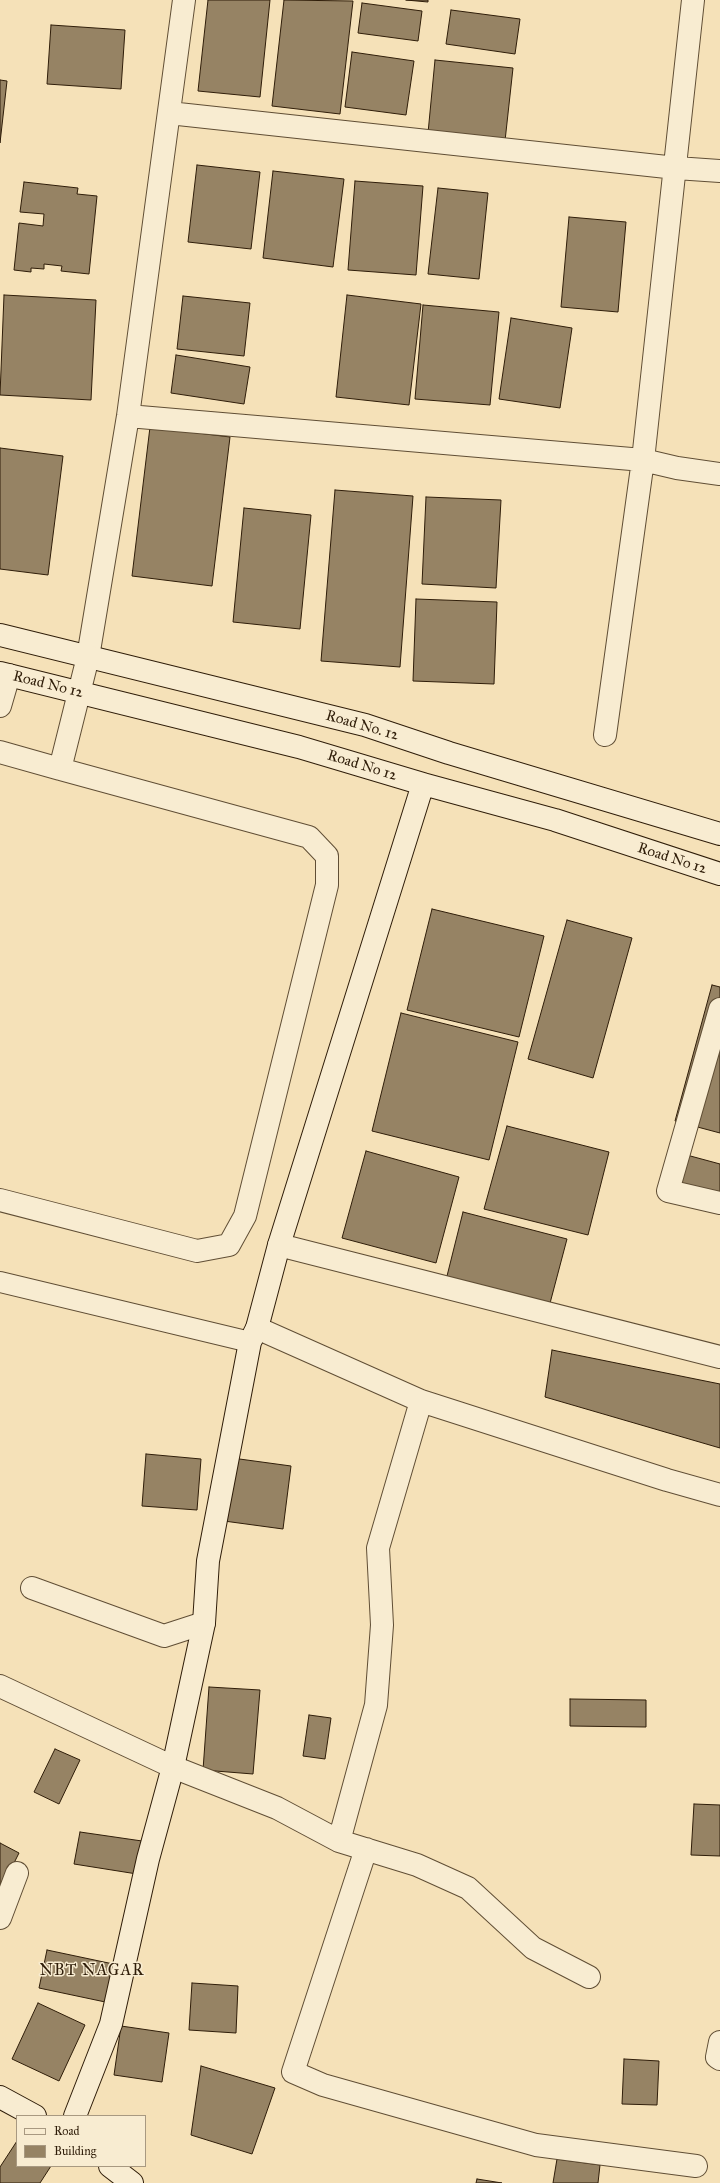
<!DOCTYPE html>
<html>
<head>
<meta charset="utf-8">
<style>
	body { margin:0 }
	#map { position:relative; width:720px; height:2183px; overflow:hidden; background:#f5e1b8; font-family:"IM FELL Great Primer",serif }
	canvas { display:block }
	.legend { position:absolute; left:16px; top:2115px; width:130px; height:52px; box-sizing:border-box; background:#f8ecd1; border:1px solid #a89981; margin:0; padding:5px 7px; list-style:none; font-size:12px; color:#2f1d09 }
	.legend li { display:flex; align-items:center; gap:8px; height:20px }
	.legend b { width:20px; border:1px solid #a89981 }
</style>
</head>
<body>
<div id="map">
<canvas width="720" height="2183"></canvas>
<ul class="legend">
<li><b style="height:5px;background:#f8ecd1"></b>Road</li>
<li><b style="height:11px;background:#968364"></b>Building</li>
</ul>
</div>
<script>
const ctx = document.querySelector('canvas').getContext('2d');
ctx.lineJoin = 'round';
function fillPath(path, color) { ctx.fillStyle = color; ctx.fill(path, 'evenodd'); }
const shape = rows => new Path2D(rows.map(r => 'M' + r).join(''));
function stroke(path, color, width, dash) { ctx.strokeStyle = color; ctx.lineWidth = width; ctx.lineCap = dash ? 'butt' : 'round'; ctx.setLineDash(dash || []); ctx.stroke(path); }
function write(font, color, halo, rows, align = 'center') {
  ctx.font = font + ' "IM FELL Great Primer",serif'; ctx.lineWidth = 3; ctx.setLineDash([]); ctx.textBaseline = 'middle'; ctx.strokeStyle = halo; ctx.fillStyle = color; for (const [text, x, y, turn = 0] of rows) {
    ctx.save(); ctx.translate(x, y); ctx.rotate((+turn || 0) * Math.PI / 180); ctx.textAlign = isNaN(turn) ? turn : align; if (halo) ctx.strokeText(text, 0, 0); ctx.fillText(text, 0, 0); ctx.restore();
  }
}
const building = shape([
	[208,0,270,0,260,97,198,91,208,0],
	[284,0,353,1,340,114,272,106,284,0],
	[406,0,428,0,428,2,406,0],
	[362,3,422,11,418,41,358,33,362,3],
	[451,10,520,19,515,54,446,44,451,10],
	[51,25,125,30,121,89,47,84,51,25],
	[352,52,414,61,406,115,345,107,352,52],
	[435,60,513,68,505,141,428,133,435,60],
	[0,80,7,81,0,143,0,80],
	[197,165,260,172,251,249,188,242,197,165],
	[273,171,344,179,333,267,263,258,273,171],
	[355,181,423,186,416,275,348,270,355,181],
	[24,182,78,188,77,194,97,196,89,274,61,271,62,266,44,264,44,269,31,268,31,272,14,270,19,223,43,226,44,214,20,212,24,182],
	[438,188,488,193,479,279,428,274,438,188],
	[569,217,626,222,618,312,561,307,569,217],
	[4,295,96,300,91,400,0,395,4,295],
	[347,295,421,304,409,405,336,397,347,295],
	[183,296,250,303,244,356,177,349,183,296],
	[423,305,499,312,490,405,415,399,423,305],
	[511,318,572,328,560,408,499,399,511,318],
	[176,355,250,367,244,404,171,393,176,355],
	[150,427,230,437,212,586,132,576,150,427],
	[0,448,63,456,48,575,0,569,0,448],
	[335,490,413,496,400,667,321,661,335,490],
	[426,497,501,500,496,588,422,584,426,497],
	[244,508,311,515,300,629,233,622,244,508],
	[416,599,497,602,494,684,413,681,416,599],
	[432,909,544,936,519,1037,407,1010,432,909],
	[567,920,632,938,593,1078,528,1059,567,920],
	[712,985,720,987,720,1133,675,1121,712,985],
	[401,1013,518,1042,489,1160,372,1131,401,1013],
	[507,1126,609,1152,588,1235,484,1209,507,1126],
	[366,1151,459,1177,436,1263,342,1238,366,1151],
	[683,1154,720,1164,720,1208,671,1195,683,1154],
	[463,1212,567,1239,549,1307,446,1280,463,1212],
	[552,1350,720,1384,720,1448,545,1397,552,1350],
	[146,1454,201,1459,197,1510,142,1506,146,1454],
	[232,1458,291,1466,283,1529,224,1521,232,1458],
	[209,1687,260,1690,253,1774,203,1770,209,1687],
	[570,1699,646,1700,646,1727,570,1726,570,1699],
	[309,1715,331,1718,325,1759,303,1756,309,1715],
	[55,1749,80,1760,59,1804,34,1792,55,1749],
	[694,1804,720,1805,720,1856,691,1855,694,1804],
	[80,1832,142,1841,137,1874,74,1864,80,1832],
	[0,1843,19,1853,3,1885,0,1883,0,1843],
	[47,1950,118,1965,110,2003,39,1988,47,1950],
	[192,1983,238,1986,236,2033,189,2030,192,1983],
	[38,2003,85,2025,59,2081,12,2059,38,2003],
	[121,2026,169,2033,162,2082,114,2075,121,2026],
	[624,2059,659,2061,657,2105,622,2104,624,2059],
	[201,2066,275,2088,252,2154,191,2135,201,2066],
	[17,2141,17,2166,51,2166,40,2183,0,2183,0,2167,17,2141],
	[557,2159,600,2165,598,2183,553,2183,557,2159],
	[477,2179,502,2183,476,2183,477,2179]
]);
fillPath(building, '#968364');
stroke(building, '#2f1d09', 1);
const lane = shape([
	[0,1282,250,1342]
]);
const street = shape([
	[169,113,676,168,720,171],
	[128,416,643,460,677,468,720,474],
	[0,706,9,675],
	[605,735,643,460,693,0],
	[0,752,60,769],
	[720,1009,668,1191,720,1203],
	[0,1200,197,1251,229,1245,245,1216,327,885,327,856,309,837,60,769,88,657,128,416,184,0],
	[279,1245,720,1357],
	[257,1328,421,1401,667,1480,720,1495],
	[32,1588,164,1636,204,1623],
	[0,1686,173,1767,277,1808,339,1841,417,1865,468,1888,533,1948,589,1977],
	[339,1841,376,1705,382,1625,378,1548,421,1401],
	[366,1849,293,2072,323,2085,536,2145,696,2166],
	[0,1918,17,1873],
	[720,2042,717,2057,720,2059]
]);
const secondary = shape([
	[0,635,365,725,449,753,720,834],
	[0,673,299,747,423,784,555,820,720,874],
	[0,2097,35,2116],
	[75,2116,111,2024,148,1859,173,1767,204,1623,208,1561,250,1342,257,1328,279,1245,423,784],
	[110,2166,132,2183]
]);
stroke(lane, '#604e35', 22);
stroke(street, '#604e35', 24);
stroke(secondary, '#2f1d09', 24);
stroke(lane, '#f8ecd1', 20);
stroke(street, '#f8ecd1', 22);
stroke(secondary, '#f8ecd1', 22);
write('15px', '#2f1d09', '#f8ecd1', [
	["Road No 12",48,685,14],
	["Road No. 12",362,726,16],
	["Road No 12",362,766,17],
	["Road No 12",672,859,18]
]);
ctx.letterSpacing = '1px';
write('16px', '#2f1d09', '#f8ecd1', [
	["NBT NAGAR",92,1971]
]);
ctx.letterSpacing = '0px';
</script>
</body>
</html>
